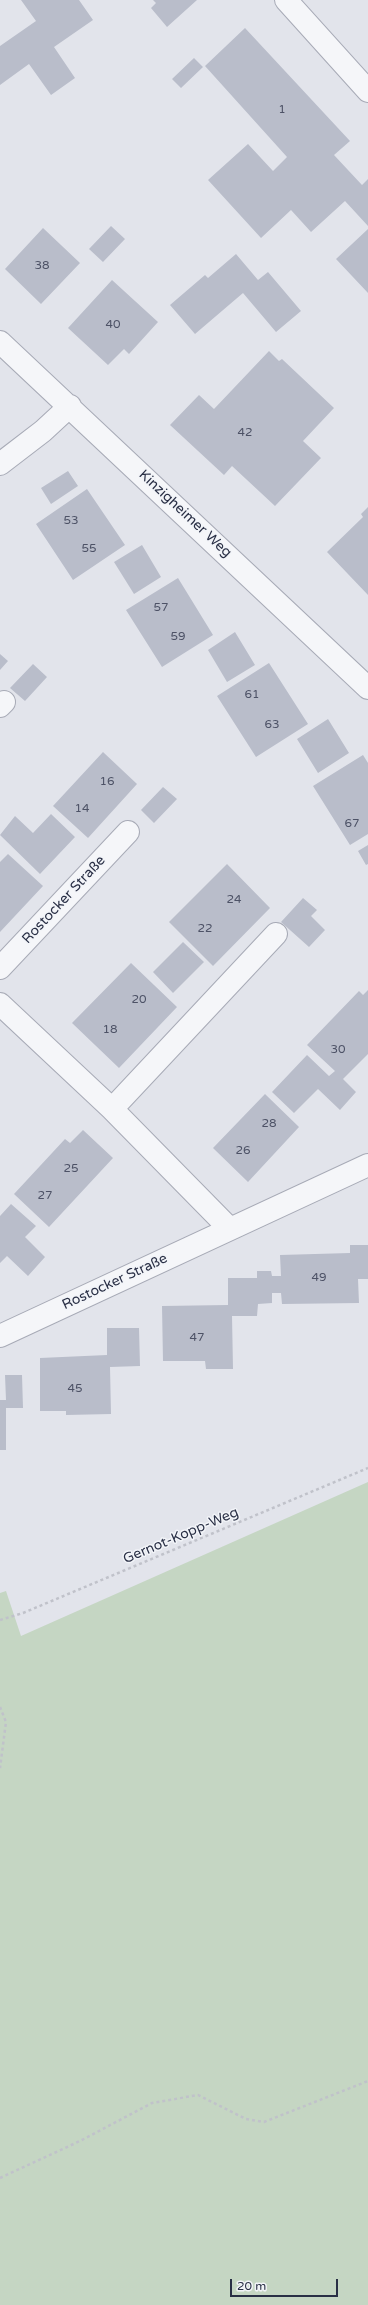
<!DOCTYPE html>
<html>
<head>
<meta charset="utf-8">
<style>
	body { margin:0 }
	#map { position:relative; width:368px; height:2305px; overflow:hidden; background:#e2e4eb; font-family:"Varela Round",sans-serif }
	canvas { display:block }
	.scale { position:absolute; left:230px; top:2279px; width:108px; height:18px; box-sizing:border-box; border:2px solid #292f45; border-top:0; padding-left:5px; font-size:12px; line-height:14px; white-space:nowrap; color:#292f45; -webkit-text-stroke:3px #f2f4f8; paint-order:stroke }
</style>
</head>
<body>
<div id="map">
<canvas width="368" height="2305"></canvas>
<div class="scale">20 m</div>
</div>
<script>
const ctx = document.querySelector('canvas').getContext('2d');
ctx.lineJoin = 'round';
function fillPath(path, color) { ctx.fillStyle = color; ctx.fill(path, 'evenodd'); }
const shape = rows => new Path2D(rows.map(r => 'M' + r).join(''));
function stroke(path, color, width, dash) { ctx.strokeStyle = color; ctx.lineWidth = width; ctx.lineCap = dash ? 'butt' : 'round'; ctx.setLineDash(dash || []); ctx.stroke(path); }
function write(font, color, halo, rows, align = 'center') {
  ctx.font = font + ' "Varela Round",sans-serif'; ctx.lineWidth = 3; ctx.setLineDash([]); ctx.textBaseline = 'middle'; ctx.strokeStyle = halo; ctx.fillStyle = color; for (const [text, x, y, turn = 0] of rows) {
    ctx.save(); ctx.translate(x, y); ctx.rotate((+turn || 0) * Math.PI / 180); ctx.textAlign = isNaN(turn) ? turn : align; if (halo) ctx.strokeText(text, 0, 0); ctx.fillText(text, 0, 0); ctx.restore();
  }
}
fillPath(shape([
	[368,1482,368,2305,0,2305,0,1593,6,1591,21,1636]
]), '#c5d6c3');
fillPath(shape([
	[21,0,79,0,93,20,54,47,75,78,51,95,29,64,0,85,0,46,36,21],
	[153,0,197,0,167,27,151,8,156,3],
	[245,28,350,141,334,155,362,185,368,179,368,226,345,201,311,232,291,210,261,238,208,180,248,144,273,171,287,157,205,66],
	[194,58,203,67,181,88,172,79],
	[111,226,125,239,103,262,89,249],
	[43,228,80,263,41,304,5,269],
	[368,229,368,293,336,259],
	[236,254,258,280,268,272,301,311,276,332,243,293,195,334,170,305,205,275,208,278],
	[112,280,158,322,129,354,124,349,108,365,68,328],
	[269,351,279,361,282,359,334,408,303,441,321,458,275,506,232,466,224,475,170,425,199,395,214,409],
	[68,471,78,486,51,504,41,488],
	[87,489,125,545,73,580,36,524],
	[368,507,368,595,327,552,363,517,361,514],
	[142,545,161,577,134,594,114,562],
	[178,578,213,635,162,667,126,610],
	[235,632,255,665,227,682,208,650],
	[0,654,8,661,0,670],
	[269,663,308,724,256,757,217,696],
	[33,664,47,677,25,701,10,688],
	[328,719,349,753,318,773,297,739],
	[103,752,137,784,88,838,53,806],
	[363,755,368,763,368,834,350,845,313,786],
	[163,787,177,799,154,823,141,810],
	[51,814,75,837,40,874,0,835,15,816,33,833],
	[368,845,368,864,366,865,358,851],
	[8,854,43,886,0,932,0,862],
	[227,864,270,908,213,966,169,922],
	[303,898,317,910,311,916,325,930,309,947,281,922],
	[183,942,204,962,173,993,153,972],
	[131,963,177,1007,119,1068,72,1023],
	[368,990,368,1054,343,1079,356,1092,340,1110,318,1089,294,1113,272,1092,307,1055,329,1076,335,1071,307,1045,359,991,363,995],
	[265,1094,299,1127,248,1182,213,1148],
	[83,1130,113,1158,49,1227,14,1194,65,1139,70,1143],
	[11,1204,36,1226,25,1237,45,1257,28,1276,7,1256,0,1263,0,1216],
	[350,1245,368,1245,368,1279,358,1279,359,1303,282,1304,281,1293,272,1293,272,1303,258,1304,257,1316,232,1316,233,1369,206,1369,205,1361,163,1361,162,1306,228,1305,228,1278,257,1278,257,1271,271,1271,272,1276,281,1276,280,1255,350,1253],
	[107,1328,139,1328,140,1366,110,1367,111,1414,66,1415,66,1411,40,1411,40,1358,107,1355],
	[5,1375,22,1375,23,1408,6,1408,6,1450,0,1450,0,1400,6,1400]
]), '#b9bdca');
const minor = shape([
	[286,0,368,91],
	[0,342,368,688],
	[0,464,43,431,70,406],
	[0,706,4,702],
	[0,968,128,832],
	[0,1004,112,1109,229,1228],
	[112,1109,276,934],
	[0,1336,368,1165]
]);
stroke(minor, '#a7aab6', 24);
stroke(shape([
	[0,1620,23,1613,368,1468],
	[0,1707,6,1722,0,1768],
	[0,2178,80,2141,152,2103,198,2095,246,2119,264,2122,368,2081]
]), '#c0c2ca', 2.5, [3, 3]);
stroke(minor, '#f5f6f9', 22);
write('12px', '#4d5266', null, [
	["1",282,110],
	["38",42,266],
	["40",113,325],
	["42",245,433],
	["53",71,521],
	["55",89,549],
	["57",161,608],
	["59",178,637],
	["61",252,695],
	["63",272,725],
	["16",107,782],
	["14",82,809],
	["67",352,824],
	["24",234,900],
	["22",205,929],
	["20",139,1000],
	["18",110,1030],
	["30",338,1050],
	["28",269,1124],
	["26",243,1151],
	["25",71,1169],
	["27",45,1196],
	["49",319,1278],
	["47",197,1338],
	["45",75,1389]
]);
write('14px', '#292f45', '#f2f4f8', [
	["Kinzigheimer Weg",185,514,43],
	["Rostocker Straße",64,900,-47],
	["Rostocker Straße",115,1282,-25],
	["Gernot-Kopp-Weg",181,1536,-23]
]);
</script>
</body>
</html>
